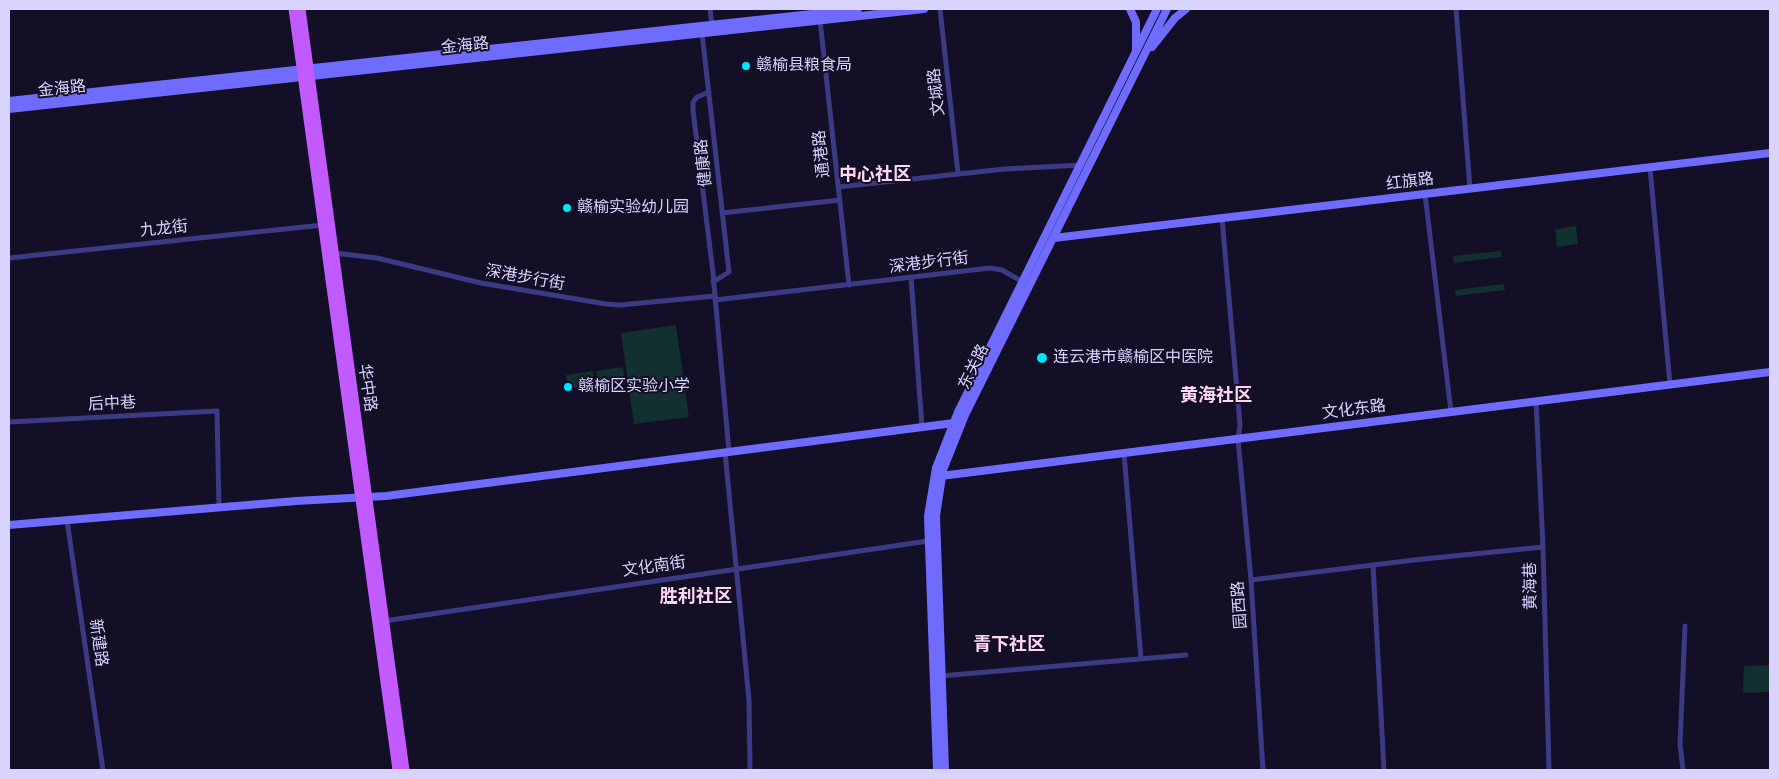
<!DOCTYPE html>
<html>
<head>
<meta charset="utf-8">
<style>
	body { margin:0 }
	#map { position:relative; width:1779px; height:779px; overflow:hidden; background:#130f26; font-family:"Space Grotesk",sans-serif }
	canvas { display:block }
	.frame { position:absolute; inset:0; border:10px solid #d9d4ff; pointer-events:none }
</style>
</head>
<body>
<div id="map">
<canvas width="1779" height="779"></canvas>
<div class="frame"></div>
</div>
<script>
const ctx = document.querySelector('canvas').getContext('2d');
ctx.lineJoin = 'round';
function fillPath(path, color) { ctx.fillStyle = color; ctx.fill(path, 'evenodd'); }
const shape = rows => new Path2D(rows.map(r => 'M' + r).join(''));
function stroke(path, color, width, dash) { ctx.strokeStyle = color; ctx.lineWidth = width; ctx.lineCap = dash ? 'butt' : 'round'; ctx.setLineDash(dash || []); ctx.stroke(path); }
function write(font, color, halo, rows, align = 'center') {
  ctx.font = font + ' "Space Grotesk","Noto Sans SC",sans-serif'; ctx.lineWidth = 4; ctx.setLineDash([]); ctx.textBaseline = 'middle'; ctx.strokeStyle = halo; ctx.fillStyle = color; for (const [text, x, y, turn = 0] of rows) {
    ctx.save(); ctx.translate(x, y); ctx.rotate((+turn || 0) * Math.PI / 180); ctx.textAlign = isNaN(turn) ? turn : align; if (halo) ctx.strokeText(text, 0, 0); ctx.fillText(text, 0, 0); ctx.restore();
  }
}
fillPath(shape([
	[1576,226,1578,244,1557,247,1555,229],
	[1501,251,1502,257,1454,263,1453,256],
	[1504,284,1505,290,1456,296,1455,290],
	[676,325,689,417,634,424,621,333],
	[623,367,625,381,598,385,596,371],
	[593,371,595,385,568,389,566,375],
	[1770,665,1770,692,1743,693,1744,666]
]), '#12302f');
stroke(shape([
	[710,9,712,25],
	[940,9,958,173],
	[1456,9,1470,189],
	[820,20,849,285],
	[702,33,729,272,713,282],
	[709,92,697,97,693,102,693,110,713,273,729,452],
	[1650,168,1670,384],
	[838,187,1005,169,1082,165],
	[1425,194,1451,412],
	[722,213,840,200],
	[1222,218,1240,425,1238,439,1251,580,1263,770],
	[334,253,377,258,481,283,606,304,620,305,715,296],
	[9,258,323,225],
	[911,277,922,427],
	[715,300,990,268,1002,270,1023,282],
	[1536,401,1543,547,1549,770],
	[9,422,217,411,219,507],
	[725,452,749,700,750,770],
	[1124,453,1141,659],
	[67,520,103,770],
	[1373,565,1384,770],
	[1251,580,1414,560,1543,547],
	[384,621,928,541],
	[940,676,1186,655],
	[1683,770,1680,744,1685,626]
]), '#3d3a85', 5);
stroke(shape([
	[1130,9,1136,22,1136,50],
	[1152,47,1175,18,1186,9],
	[9,101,858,9],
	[9,109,924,9],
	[1054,238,1770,153],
	[941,476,1770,372],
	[9,525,296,501,386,496,954,423],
	[937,770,928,516,936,468,958,412,1157,9],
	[945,770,936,516,943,470,965,415,1167,9]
]), '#6f6bff', 8);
stroke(shape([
	[293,9,397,770],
	[301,9,405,770]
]), '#c25bff', 9);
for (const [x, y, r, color] of [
	[746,66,5,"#00e5ff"],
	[567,208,5,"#00e5ff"],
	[1042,358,6,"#00e5ff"],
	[568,387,5,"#00e5ff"]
]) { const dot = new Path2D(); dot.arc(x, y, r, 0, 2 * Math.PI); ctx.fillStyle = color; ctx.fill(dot); stroke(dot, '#130f26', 2); }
write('16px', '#d9d4ff', '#130f26', [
	["金海路",465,46,-6],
	["金海路",62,89,-6],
	["文城路",937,92,-96],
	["通港路",822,154,-96],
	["健康路",704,163,-96],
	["红旗路",1410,182,-7],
	["九龙街",164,229,-6],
	["深港步行街",929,263,-7],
	["深港步行街",525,278,10],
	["东关路",974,367,-64],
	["华中路",367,388,82],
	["后中巷",112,404,-3],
	["文化东路",1354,410,-7],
	["文化南街",654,567,-8],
	["黄海巷",1531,586,-91],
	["园西路",1240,605,-94],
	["新建路",98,643,82]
]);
write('16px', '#d9d4ff', '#130f26', [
	["赣榆县粮食局",756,66],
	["赣榆实验幼儿园",577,208],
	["连云港市赣榆区中医院",1053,358],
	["赣榆区实验小学",578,387]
], 'left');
write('bold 18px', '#ffd6f0', '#130f26', [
	["中心社区",875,175],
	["黄海社区",1216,396],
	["胜利社区",696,597],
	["青下社区",1009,645]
]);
</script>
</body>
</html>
